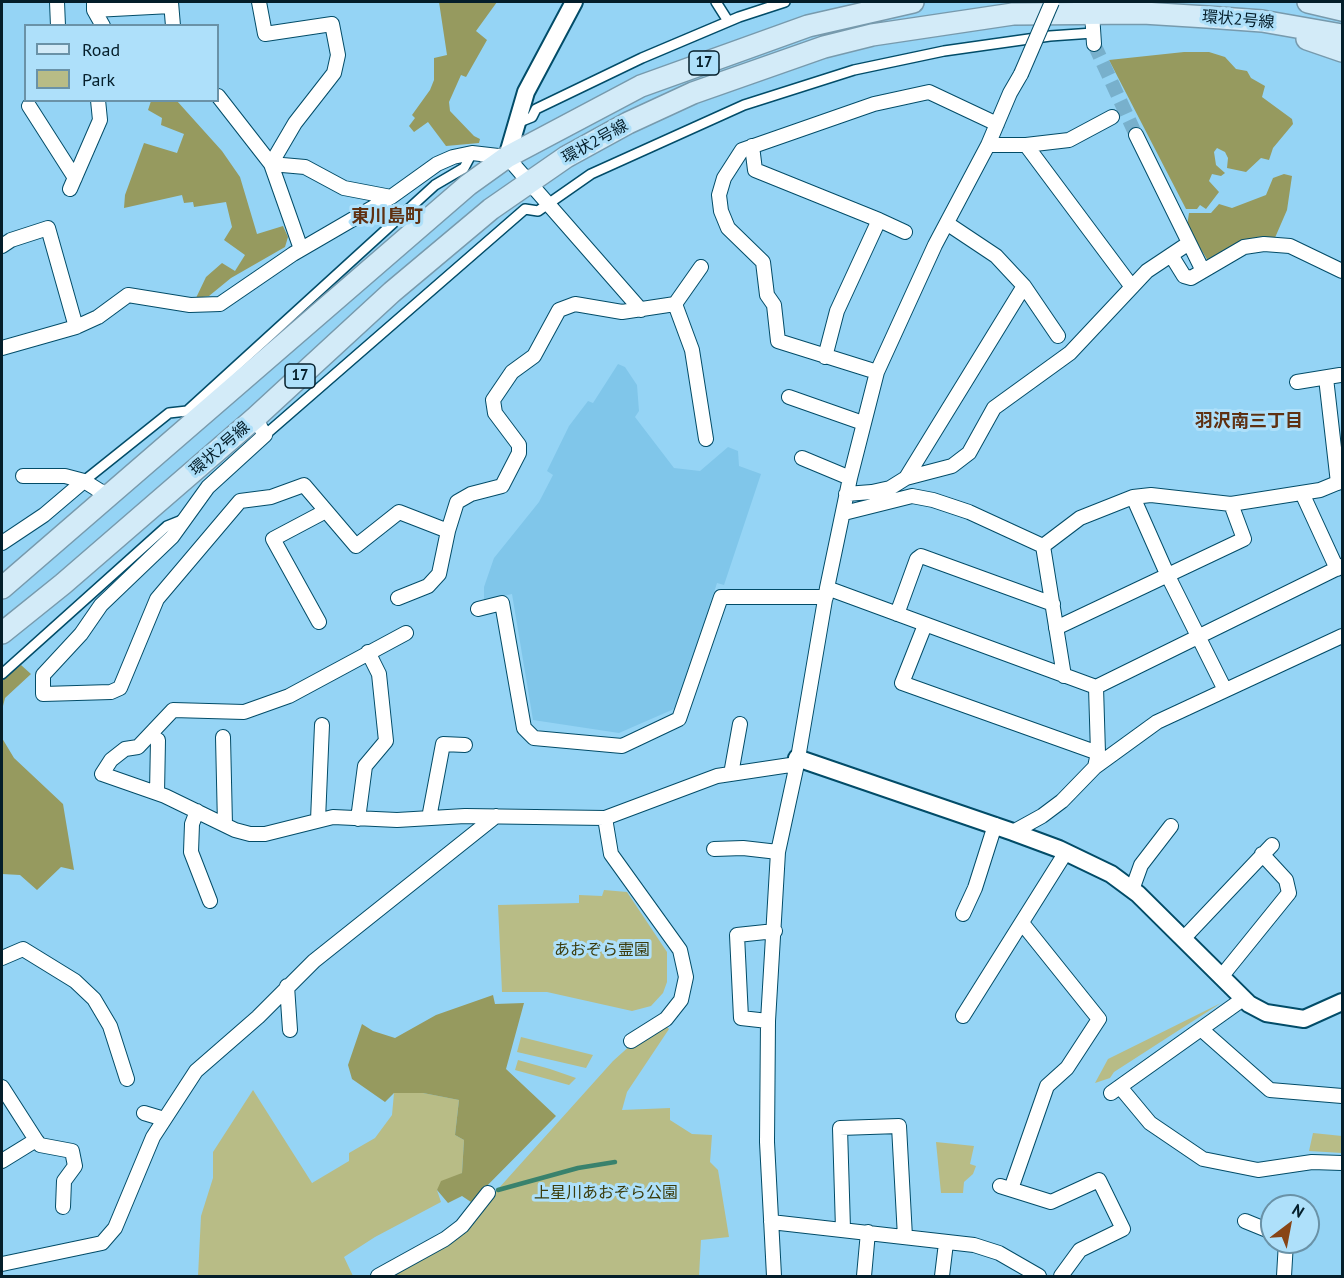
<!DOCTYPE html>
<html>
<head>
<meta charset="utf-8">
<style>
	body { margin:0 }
	#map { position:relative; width:1344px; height:1278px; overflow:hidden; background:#95d4f5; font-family:"PT Sans",sans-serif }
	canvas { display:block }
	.frame { position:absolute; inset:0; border:3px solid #041e2a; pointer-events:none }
	.legend { position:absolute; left:24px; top:24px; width:195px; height:78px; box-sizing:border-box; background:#aee0fa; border:2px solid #6a92a7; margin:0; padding:8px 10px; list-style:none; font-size:18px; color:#041e2a }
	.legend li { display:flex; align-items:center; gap:12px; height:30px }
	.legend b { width:30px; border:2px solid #6a92a7 }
	.north { position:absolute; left:1260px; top:1194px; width:60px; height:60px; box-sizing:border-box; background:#aee0fa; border:2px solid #6a92a7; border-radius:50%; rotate:32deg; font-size:16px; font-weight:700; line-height:24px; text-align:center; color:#041e2a }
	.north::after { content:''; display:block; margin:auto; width:21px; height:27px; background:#884516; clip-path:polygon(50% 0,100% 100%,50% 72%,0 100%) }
</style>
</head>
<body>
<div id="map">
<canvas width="1344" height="1278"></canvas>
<div class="frame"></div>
<ul class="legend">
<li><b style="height:8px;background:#d3ebf8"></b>Road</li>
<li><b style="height:16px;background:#b8bc86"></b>Park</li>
</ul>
<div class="north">N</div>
</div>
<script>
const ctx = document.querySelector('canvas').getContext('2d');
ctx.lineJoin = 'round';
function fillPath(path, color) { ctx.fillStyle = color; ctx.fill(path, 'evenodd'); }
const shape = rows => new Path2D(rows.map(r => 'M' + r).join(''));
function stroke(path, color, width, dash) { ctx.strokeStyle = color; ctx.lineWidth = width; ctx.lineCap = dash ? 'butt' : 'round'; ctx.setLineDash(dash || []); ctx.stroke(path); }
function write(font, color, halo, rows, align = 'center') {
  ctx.font = font + ' "PT Sans","Noto Sans JP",sans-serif'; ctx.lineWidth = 6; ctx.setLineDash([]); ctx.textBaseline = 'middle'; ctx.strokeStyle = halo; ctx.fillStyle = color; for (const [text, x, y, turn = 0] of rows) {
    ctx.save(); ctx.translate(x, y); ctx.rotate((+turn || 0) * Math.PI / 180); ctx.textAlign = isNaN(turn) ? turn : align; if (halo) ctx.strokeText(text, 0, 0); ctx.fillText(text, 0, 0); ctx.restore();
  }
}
fillPath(shape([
	[618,364,625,367,637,385,639,411,635,417,674,468,700,471,728,447,738,451,739,466,761,474,724,585,717,583,711,602,713,604,674,709,619,733,533,720,512,594,484,600,484,587,494,558,539,502,553,475,547,471,569,426,588,401,593,403]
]), '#80c6ea');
fillPath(shape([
	[604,890,627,892,667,952,667,982,663,993,651,1006,632,1011,547,992,502,992,498,905,579,903,579,895,602,896],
	[1221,1003,1114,1072,1110,1078,1095,1083,1108,1059],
	[665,1025,669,1029,627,1092,622,1110,670,1108,670,1120,692,1134,712,1135,710,1162,718,1170,729,1237,701,1240,699,1276,385,1276,463,1228,613,1061,633,1043],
	[521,1037,593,1055,586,1068,517,1052],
	[518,1060,550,1069,576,1078,569,1085,515,1070],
	[253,1090,312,1183,349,1161,349,1153,375,1138,392,1115,394,1093,423,1093,459,1100,455,1135,464,1140,462,1173,437,1190,441,1202,375,1237,344,1257,353,1276,198,1276,201,1216,213,1178,213,1152],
	[1313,1133,1342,1136,1342,1153,1309,1151],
	[936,1142,974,1146,970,1164,976,1166,973,1174,964,1182,963,1193,941,1193]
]), '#b8bc86');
fillPath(shape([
	[439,2,497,2,476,31,487,40,466,77,461,75,449,102,450,111,474,136,480,139,479,143,446,146,428,122,414,132,409,126,415,118,412,115,430,90,434,80,434,58,447,55],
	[1184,52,1209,52,1225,57,1236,69,1247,71,1251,78,1265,86,1262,97,1292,119,1293,124,1273,148,1269,160,1261,158,1246,172,1227,168,1228,158,1225,152,1217,148,1214,152,1216,165,1225,173,1221,176,1212,174,1209,181,1219,192,1206,209,1200,205,1197,209,1186,209,1109,60],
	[151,101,177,101,222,151,240,177,257,234,283,226,288,237,285,247,231,278,209,296,196,298,206,277,222,263,235,271,245,255,224,240,232,227,226,202,194,207,193,202,184,203,182,195,124,208,125,195,144,143,177,153,184,134,161,125,162,118,148,110],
	[1284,174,1292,176,1287,210,1274,240,1208,261,1187,226,1189,213,1211,213,1219,204,1232,208,1266,195,1273,178],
	[21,665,31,674,5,698,2,710,2,681],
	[2,738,14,758,63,804,74,870,61,867,37,890,20,875,2,874],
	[493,995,495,1004,524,1003,506,1069,556,1116,471,1202,462,1196,448,1203,437,1190,441,1181,462,1173,464,1140,455,1135,459,1100,423,1093,394,1093,385,1102,352,1079,348,1065,362,1024,373,1031,395,1038,436,1015]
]), '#969a5f');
stroke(shape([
	[498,1190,578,1168,615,1162]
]), '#39826d', 4.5);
stroke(shape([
	[1094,44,1136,135]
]), '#78b0cc', 14, [14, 7]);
const pedestrian = shape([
	[716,2,728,21],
	[517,123,532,117,536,109,642,58,739,17,785,2],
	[265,435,525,209,538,211,591,174,744,105,854,70,944,51,1050,36,1093,33],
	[84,481,169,413,187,411,435,185,464,168,472,153],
	[2,674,167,526,182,520]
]);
const minor = shape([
	[57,2,58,26],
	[171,2,173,26],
	[259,2,265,34,332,24,338,55,334,73,295,123,271,164,301,249],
	[94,3,94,10,103,26],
	[94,10,171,6],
	[1092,13,1094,44],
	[218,96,271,164,305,167,344,188,391,197],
	[29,106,75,178],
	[1136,135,1203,271],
	[988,145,1026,145,1132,287],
	[1026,145,1069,140,1112,117],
	[752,146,755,170,879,220],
	[70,189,100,120,98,100],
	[948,224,996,256,1024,286,1058,336],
	[2,246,11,240,48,228,76,327],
	[1171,255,1184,276,1191,278,1244,247,1264,244,1290,246,1342,271],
	[675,304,692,350,706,439],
	[2,348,76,327,98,317,128,295,190,305,220,304,293,254,391,197,437,164,453,157,472,153,507,157,641,310],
	[825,357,837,311,879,220,905,232],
	[877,372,778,341,774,305,767,295,763,262,728,228,721,211,719,195,724,178,742,150,874,104,929,92,997,124],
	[1326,378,1338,483],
	[1297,382,1340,375],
	[789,397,863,423],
	[255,418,265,435,208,487,172,537,101,605,81,634,43,675,43,694,111,692,120,688,157,599,240,501,271,497,304,485,356,546,399,512,448,531],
	[802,458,850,478],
	[23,476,65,476,84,481,108,496],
	[906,478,1024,286],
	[1302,493,1337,569],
	[846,494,872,492,890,488,906,478,952,466,969,453,994,408,1070,353,1147,271,1189,243],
	[1133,497,1168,576,1225,690],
	[844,513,912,496,933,500,969,512,1043,546,1080,518,1133,497,1151,495,1231,504,1320,490,1342,481],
	[2,543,44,515,84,481],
	[1043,546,1064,676],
	[827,588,1096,687,1098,753,1095,767],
	[398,598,428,586,439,574,448,531,457,502,471,494,502,486,519,453,519,445,495,413,493,400,512,372,534,356,559,310,575,304,622,312,675,304,701,267],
	[478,609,502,603,524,728,534,738,622,746,679,719,721,597,826,597],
	[897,614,917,559,921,556,1053,604],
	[319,622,273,539,324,512],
	[925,625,902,683,1098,753],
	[1056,628,1244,539,1231,504],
	[406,633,289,696,244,712,173,710,138,747,125,749,111,760,102,774,165,796,235,830,250,834,265,834,333,817,397,820,465,816,605,818],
	[1096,687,1342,566],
	[223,737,225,825],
	[731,774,740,724],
	[157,793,158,740],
	[197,811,192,824,191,852,210,901],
	[429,818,443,744,465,745],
	[358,819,365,766,386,741,379,674,368,652],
	[318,820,322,725],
	[1013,832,1042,816,1062,801,1095,767,1157,722,1342,636],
	[714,849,743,848,778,852],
	[1132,890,1141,865,1171,826],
	[963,914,975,888,995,825],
	[1183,939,1272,845],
	[2,958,23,949,75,981,94,999,110,1026,127,1079],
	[1221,977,1289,893,1286,880,1262,854],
	[287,986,290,1030],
	[963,1016,1066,852],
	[768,1021,741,1018,737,935,775,931],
	[1202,1030,1270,1090,1342,1096],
	[631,1041,666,1019,681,1000,686,977,680,950,611,854,605,818,717,776,797,764],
	[2,1087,36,1140,2,1161],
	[1120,1087,1150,1123,1203,1159,1258,1170,1312,1162,1342,1163],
	[1111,1093,1243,999],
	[144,1113,164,1119],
	[36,1140,40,1145,72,1151,75,1166,64,1181,63,1207],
	[1000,1186,1051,1202,1099,1180,1123,1229,1080,1250,1061,1276],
	[1011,1189,1047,1086,1067,1068,1099,1019,1022,923],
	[1245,1221,1272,1232],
	[771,1222,974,1245,999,1253,1039,1276],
	[843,1229,840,1128,899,1126,905,1237],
	[2,1264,102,1243,115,1228,153,1137,196,1071,258,1017,314,961,496,816],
	[378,1276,445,1239,462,1226,488,1193],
	[774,1276,767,1142,768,1021,778,852,797,764,827,588,850,478,877,372,935,245,988,145,1010,93,1021,74],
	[864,1276,868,1232],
	[942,1276,946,1243],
	[1284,1276,1286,1242]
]);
const tertiary = shape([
	[507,157,526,92,574,2],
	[797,758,1013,832,1059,849,1111,874,1138,894,1249,1004,1266,1013,1304,1019,1342,1002]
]);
const primary = shape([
	[1308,2,1342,10],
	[1307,39,1342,51],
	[2,588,468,185,507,157,641,86,808,26,913,2],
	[2,633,63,584,255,418,392,292,491,209,566,157,628,123,693,93,824,47,872,35,1013,14,1143,13,1207,17,1262,21,1342,35]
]);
stroke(pedestrian, '#024c68', 12);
stroke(minor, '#024c68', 16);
stroke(tertiary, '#024c68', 20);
stroke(primary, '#779aad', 24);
stroke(pedestrian, '#fff', 9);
stroke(minor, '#fff', 14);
stroke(tertiary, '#fff', 16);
stroke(primary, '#d3ebf8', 21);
const minorBridge = shape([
	[1021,74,1052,2]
]);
stroke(minorBridge, '#024c68', 16, []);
stroke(minorBridge, '#fff', 14);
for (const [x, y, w] of [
	[704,63,30],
	[300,376,30]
]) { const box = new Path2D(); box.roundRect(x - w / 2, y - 12, w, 24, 4.5); ctx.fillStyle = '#aee0fa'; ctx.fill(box); stroke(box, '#041e2a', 1.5); }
write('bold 15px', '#041e2a', null, [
	["17",704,63],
	["17",300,376]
]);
write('16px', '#041e2a', '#aee0fa', [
	["環状2号線",1238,20,5],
	["環状2号線",595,142,-29],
	["環状2号線",220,449,-41]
]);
write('16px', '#3b3c0d', '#aee0fa', [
	["あおぞら霊園",602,950],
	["上星川あおぞら公園",606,1193]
]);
write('bold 18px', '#5f3011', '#aee0fa', [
	["東川島町",387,217],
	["羽沢南三丁目",1249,422]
]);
</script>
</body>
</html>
